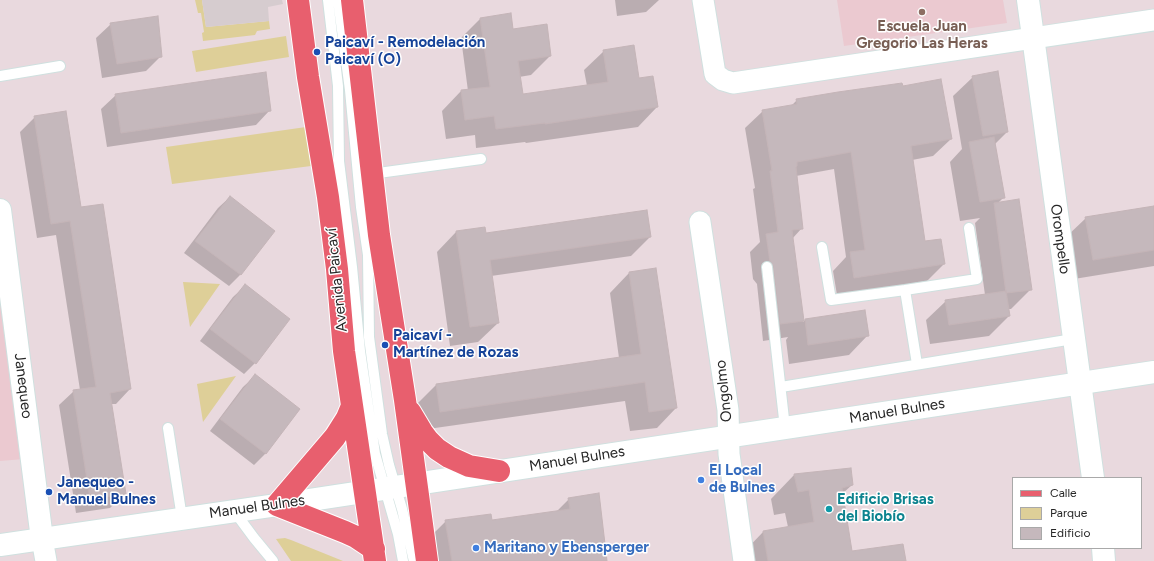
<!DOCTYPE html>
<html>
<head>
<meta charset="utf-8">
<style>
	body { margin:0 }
	#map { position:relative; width:1154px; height:561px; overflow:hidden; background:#e9d9de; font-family:Figtree,sans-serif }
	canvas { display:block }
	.legend { position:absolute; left:1012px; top:477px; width:130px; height:72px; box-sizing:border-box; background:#fff; border:1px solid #a9a9a9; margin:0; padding:5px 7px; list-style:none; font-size:12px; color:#272727 }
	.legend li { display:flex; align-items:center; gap:8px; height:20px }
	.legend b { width:20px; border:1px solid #a9a9a9 }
</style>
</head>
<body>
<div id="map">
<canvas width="1154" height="561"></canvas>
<ul class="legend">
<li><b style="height:5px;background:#e85f6e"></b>Calle</li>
<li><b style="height:11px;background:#decf98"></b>Parque</li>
<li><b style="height:11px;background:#c5b8bc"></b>Edificio</li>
</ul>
</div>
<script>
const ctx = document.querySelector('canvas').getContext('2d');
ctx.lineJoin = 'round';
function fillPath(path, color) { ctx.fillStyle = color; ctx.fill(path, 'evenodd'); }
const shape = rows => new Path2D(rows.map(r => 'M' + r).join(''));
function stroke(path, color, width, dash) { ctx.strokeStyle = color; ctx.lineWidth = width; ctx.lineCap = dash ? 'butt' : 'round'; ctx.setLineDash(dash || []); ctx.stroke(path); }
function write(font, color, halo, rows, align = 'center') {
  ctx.font = font + ' Figtree,sans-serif'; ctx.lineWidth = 3; ctx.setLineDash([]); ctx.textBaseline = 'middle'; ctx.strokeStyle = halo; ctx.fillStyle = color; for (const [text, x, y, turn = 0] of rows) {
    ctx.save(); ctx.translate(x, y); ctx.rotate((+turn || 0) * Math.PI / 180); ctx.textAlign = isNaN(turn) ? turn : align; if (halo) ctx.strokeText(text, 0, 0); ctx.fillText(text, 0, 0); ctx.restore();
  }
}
fillPath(shape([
	[837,0,1003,0,1007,23,844,46],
	[0,290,24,459,0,461]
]), '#ebc9d0');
fillPath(shape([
	[195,0,202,0,206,27,269,21,270,29,257,31,255,35,203,41,202,33,204,32,201,13,198,13],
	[286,36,289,57,196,72,192,51],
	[306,127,311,166,172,184,166,147],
	[183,282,220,284,190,327],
	[236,376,203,422,197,384],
	[285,538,291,540,343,561,291,561,276,539]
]), '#decf98');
fillPath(shape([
	[202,0,282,0,283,4,268,7,269,21,206,27]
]), '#d6cccf');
fillPath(shape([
	[615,0,659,0,646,12,617,16],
	[480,19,512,30,550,56,531,75,519,77,522,95,587,86,584,70,604,51,638,79,657,107,638,127,526,143,525,142,476,148,475,135,446,139,442,111,461,91,468,91,461,38],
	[111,24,161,56,146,71,102,78,96,38],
	[973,77,1007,132,995,144,1004,197,998,203,1031,289,1011,309,1008,309,1009,316,989,336,930,344,926,320,946,301,985,295,975,223,980,218,960,221,950,162,962,149,953,96],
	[116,95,270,110,256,125,107,147,101,109],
	[797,100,951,139,933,156,912,160,924,242,944,264,927,281,837,295,833,271,846,257,834,169,796,176,802,228,792,239,803,322,805,320,864,312,868,335,849,355,789,364,786,340,788,337,763,341,757,284,753,279,750,252,760,242,753,189,755,188,745,128,763,111,791,106],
	[35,117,130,389,116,404,111,404,125,493,110,508,76,513,59,405,74,391,80,390,56,235,37,238,20,132],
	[230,197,274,231,240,275,229,286,184,253,218,208],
	[1154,207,1154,266,1074,279,1066,237,1086,218],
	[484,228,485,234,650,237,631,256,491,276,498,323,478,342,450,346,437,252,456,232],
	[629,273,676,408,657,428,630,431,625,401,421,430,417,404,436,385,619,358,610,293],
	[245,286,255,363,244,374,200,341,233,297],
	[255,376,299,410,265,454,254,465,210,431,243,387],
	[794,475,852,485,842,494,851,553,905,561,741,561,740,556,763,532,788,527,785,513,774,515,771,499],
	[569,499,606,561,436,561,432,535,446,521,491,522,556,512]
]), '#0003');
const building = shape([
	[511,13,513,29,547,24,551,56,518,61,523,94,608,82,603,50,634,45,639,78,653,76,658,107,545,124,545,123,496,129,494,116,465,120,461,90,490,87,480,18,511,13],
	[158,16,162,57,117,64,110,23,158,16],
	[998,71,1008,132,983,136,972,76,998,71],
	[266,72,271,111,121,133,115,94,266,72],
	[941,79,952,139,911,146,925,241,941,239,945,264,854,278,850,252,865,250,851,152,797,162,797,166,796,167,803,229,792,230,804,321,780,324,773,266,770,262,766,234,778,232,770,171,772,171,762,110,797,104,796,99,838,92,902,83,903,86,941,79],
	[66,111,81,207,103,204,131,389,110,393,126,494,90,499,73,390,96,387,70,221,51,224,34,116,66,111],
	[994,137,1005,198,980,202,969,142,994,137],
	[230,196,275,231,241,275,195,241,230,196],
	[1019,199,1032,290,1006,293,994,203,1019,199],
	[1154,206,1154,250,1093,260,1085,217,1154,206],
	[647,210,651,237,490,260,499,323,470,327,456,231,485,227,486,233,647,210],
	[656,268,677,408,649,412,645,382,440,412,436,384,641,354,629,272,656,268],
	[245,284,290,319,256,364,210,329,245,284],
	[1006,291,1010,316,949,325,945,300,1006,291],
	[865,310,869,336,808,345,805,319,865,310],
	[255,374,300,409,266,454,220,419,255,374],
	[851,468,853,485,842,488,852,551,903,544,906,561,768,561,763,531,814,522,809,490,798,492,794,474,851,468],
	[599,493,607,561,452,561,445,520,491,514,492,520,570,509,568,498,599,493]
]);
fillPath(building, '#c5b8bc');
stroke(building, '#c4b4b7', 1);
const service = shape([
	[328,0,338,86,339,161,352,267,360,351,375,454,398,534,403,561],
	[338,0,350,90,361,207,368,255,369,337,382,434,389,465,402,509,414,561],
	[0,76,60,66],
	[371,174,481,159],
	[822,247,831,300,905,290,917,364],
	[767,267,785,428],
	[905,290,977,279,969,228],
	[781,387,1073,339],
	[168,428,182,518],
	[234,511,254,538,273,561]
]);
const minor = shape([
	[703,0,715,74,723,80,733,83,1154,20],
	[700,222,728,410,729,454,744,561],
	[42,539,46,561]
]);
const tertiary = shape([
	[1028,0,1093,478],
	[0,210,42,539],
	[1103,548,1104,561]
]);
const secondary = shape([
	[0,545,277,505,1154,372]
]);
const primary = shape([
	[298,0,308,77,328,197,337,269,344,351,375,561],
	[352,0,379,235,405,400,427,561],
	[352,406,347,418,335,437,277,505,345,532,356,537,374,549],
	[410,412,422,432,428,440,437,449,449,457,469,466,499,471]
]);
stroke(service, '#cfe0df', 12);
stroke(minor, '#cfe0df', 23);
stroke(tertiary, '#cfe0df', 24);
stroke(secondary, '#cfe0df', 24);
stroke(primary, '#fff', 24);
stroke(service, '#fff', 10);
stroke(minor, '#fff', 21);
stroke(tertiary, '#fff', 22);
stroke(secondary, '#fff', 22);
stroke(primary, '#e85f6e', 22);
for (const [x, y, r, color] of [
	[922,12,4,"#8d6e63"],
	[317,52,4,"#1a4fb4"],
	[385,345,4,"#1a4fb4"],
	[701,480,4,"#3f7fe0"],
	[49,492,4,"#1a4fb4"],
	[829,509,4,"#0f9aa8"],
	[476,548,4,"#3f7fe0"]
]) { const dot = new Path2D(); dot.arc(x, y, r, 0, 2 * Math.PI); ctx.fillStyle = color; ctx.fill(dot); stroke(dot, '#fff', 1.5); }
write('bold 15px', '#785e54', '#fff', [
	["Escuela Juan",922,27],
	["Gregorio Las Heras",922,44]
]);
write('bold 15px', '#164399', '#fff', [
	["Paicaví - Remodelación",325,43],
	["Paicaví (O)",325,60],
	["Paicaví -",393,336],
	["Martínez de Rozas",393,353],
	["Janequeo -",57,483],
	["Manuel Bulnes",57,500]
], 'left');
write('15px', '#272727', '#fff', [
	["Orompello",1060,239,82],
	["Avenida Paicaví",337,280,-96],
	["Janequeo",23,386,83],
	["Ongolmo",724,391,-96],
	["Manuel Bulnes",897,411,-9],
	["Manuel Bulnes",577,459,-9],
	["Manuel Bulnes",257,507,-8]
]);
write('bold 15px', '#366cbe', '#fff', [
	["El Local",709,471],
	["de Bulnes",709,488],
	["Maritano y Ebensperger",484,548]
], 'left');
write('bold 15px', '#0d838f', '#fff', [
	["Edificio Brisas",837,500],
	["del Biobío",837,517]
], 'left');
</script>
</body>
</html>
